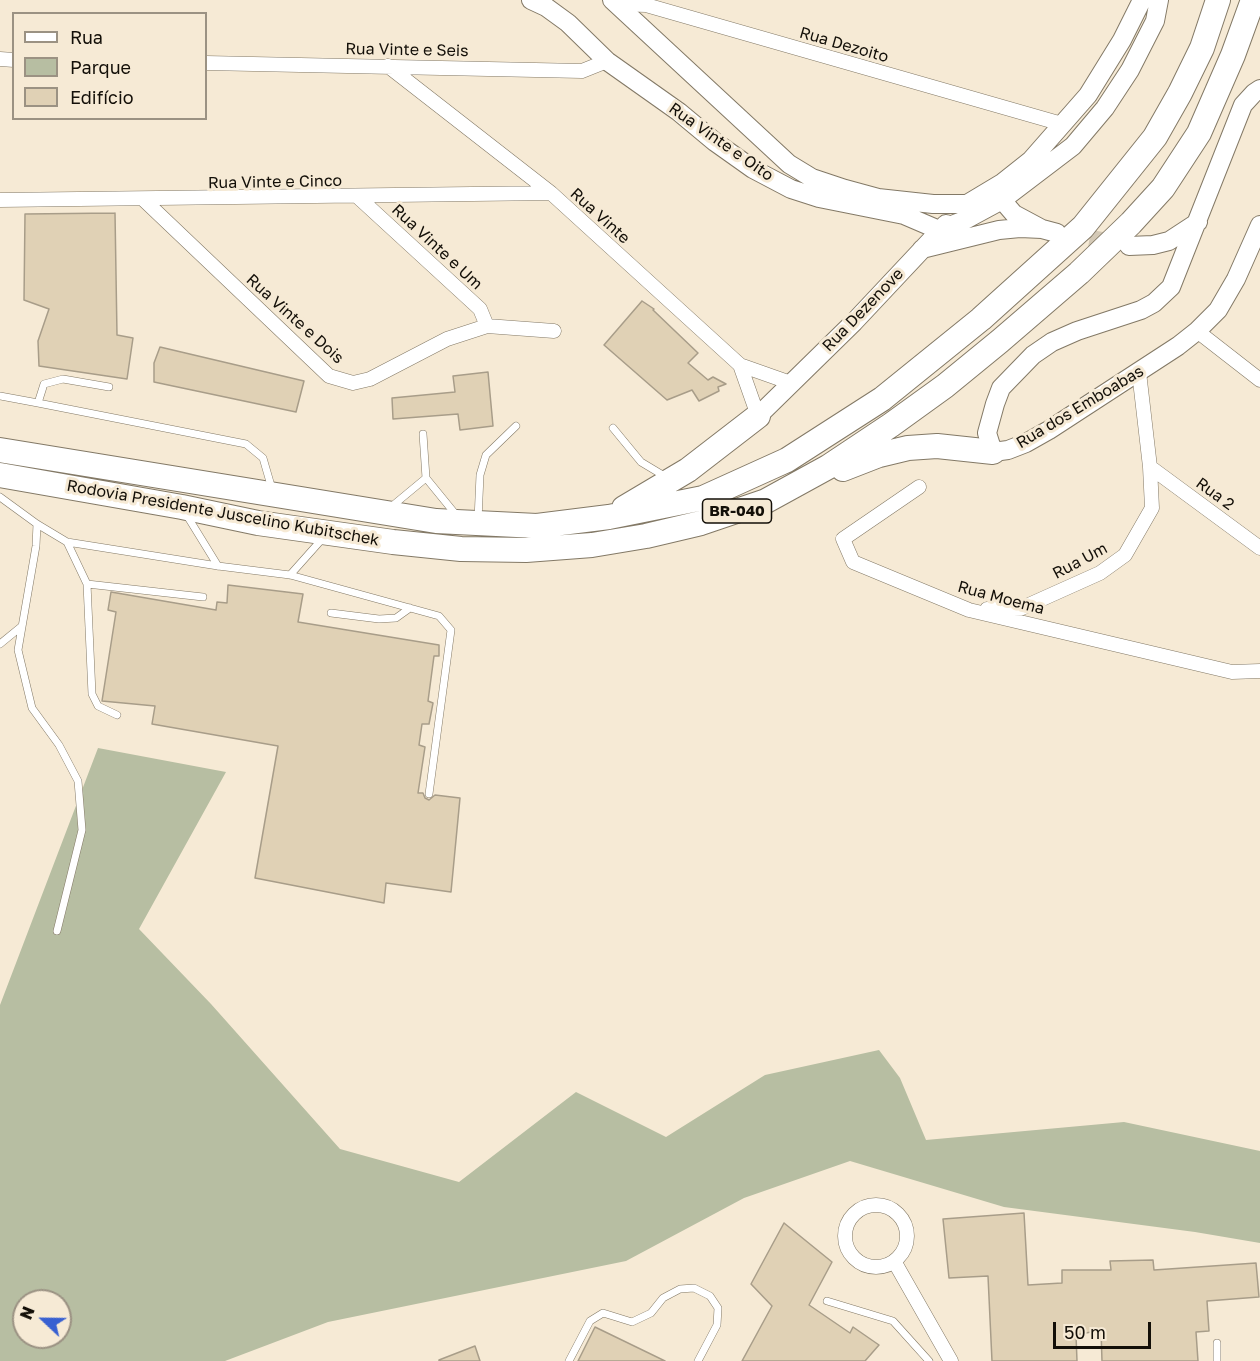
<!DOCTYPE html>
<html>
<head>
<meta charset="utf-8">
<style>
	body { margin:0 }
	#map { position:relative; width:1260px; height:1361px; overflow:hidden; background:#f6ead5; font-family:"Golos Text",sans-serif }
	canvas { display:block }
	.legend { position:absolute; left:12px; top:12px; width:195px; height:108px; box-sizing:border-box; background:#f6ead5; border:2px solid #9b9283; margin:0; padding:8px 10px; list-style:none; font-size:18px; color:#130f08 }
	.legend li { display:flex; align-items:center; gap:12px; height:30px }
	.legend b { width:30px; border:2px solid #9b9283 }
	.north { position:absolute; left:12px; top:1289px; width:60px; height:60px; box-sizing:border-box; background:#f6ead5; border:2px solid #9b9283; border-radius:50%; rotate:292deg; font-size:16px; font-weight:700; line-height:24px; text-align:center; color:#130f08 }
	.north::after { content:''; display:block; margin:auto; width:21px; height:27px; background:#3860d1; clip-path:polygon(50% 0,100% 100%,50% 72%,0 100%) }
	.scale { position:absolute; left:1053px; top:1322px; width:98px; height:27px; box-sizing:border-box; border:3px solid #130f08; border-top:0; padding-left:8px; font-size:18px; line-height:21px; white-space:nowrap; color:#130f08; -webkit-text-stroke:4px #f6ead5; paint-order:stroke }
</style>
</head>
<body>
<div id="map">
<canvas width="1260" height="1361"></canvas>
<ul class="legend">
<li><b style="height:8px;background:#fff"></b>Rua</li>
<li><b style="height:16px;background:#b7bea2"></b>Parque</li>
<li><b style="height:16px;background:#e0d1b5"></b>Edifício</li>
</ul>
<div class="north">N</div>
<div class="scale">50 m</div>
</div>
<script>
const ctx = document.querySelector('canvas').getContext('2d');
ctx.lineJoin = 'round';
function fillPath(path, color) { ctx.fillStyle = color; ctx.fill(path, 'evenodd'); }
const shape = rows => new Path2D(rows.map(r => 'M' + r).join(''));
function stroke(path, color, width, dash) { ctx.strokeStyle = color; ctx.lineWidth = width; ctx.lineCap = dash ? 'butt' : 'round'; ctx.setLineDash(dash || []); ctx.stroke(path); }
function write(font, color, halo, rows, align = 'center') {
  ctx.font = font + ' "Golos Text",sans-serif'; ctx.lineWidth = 6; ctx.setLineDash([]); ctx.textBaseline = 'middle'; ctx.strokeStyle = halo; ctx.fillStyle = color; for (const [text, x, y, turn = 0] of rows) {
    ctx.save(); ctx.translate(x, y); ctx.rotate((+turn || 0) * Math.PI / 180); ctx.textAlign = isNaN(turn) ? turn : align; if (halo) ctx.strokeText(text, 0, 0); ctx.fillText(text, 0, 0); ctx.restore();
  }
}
fillPath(shape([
	[98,748,226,772,139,929,211,1004,340,1149,459,1182,576,1092,666,1137,765,1075,879,1050,900,1078,926,1140,1124,1122,1260,1151,1260,1243,1195,1232,1004,1207,850,1161,744,1198,626,1261,328,1322,225,1361,0,1361,0,1005],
	[24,1301,60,1301,60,1337,24,1337]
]), '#b7bea2');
const building = shape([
	[115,213,117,335,133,338,127,379,39,366,38,341,49,309,24,300,25,214,115,213],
	[642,301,654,309,653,310,698,353,688,363,708,380,713,377,726,384,718,387,719,391,699,401,692,390,667,400,604,345,642,301],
	[160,347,304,381,296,412,154,382,154,363,160,347],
	[488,372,493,426,460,430,458,414,393,419,392,398,455,392,453,376,488,372],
	[228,585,303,594,298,622,439,645,439,656,434,656,428,701,433,703,429,724,422,724,419,745,425,747,418,793,423,793,425,798,429,800,435,795,460,798,451,892,386,883,384,903,255,878,278,746,152,724,155,706,102,701,116,612,108,610,111,592,216,610,217,602,227,603,228,585],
	[1024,1213,1028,1285,1062,1283,1062,1270,1111,1270,1110,1261,1153,1260,1154,1270,1256,1263,1259,1297,1207,1301,1209,1331,1196,1332,1198,1361,1102,1361,1101,1330,1076,1335,1077,1361,992,1361,988,1276,949,1278,943,1219,1024,1213],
	[784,1223,832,1262,809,1305,850,1333,853,1327,879,1345,865,1361,742,1361,772,1306,751,1284,784,1223],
	[595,1327,665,1361,578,1361,595,1327],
	[475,1346,480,1361,439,1361,439,1360,475,1346]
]);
fillPath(building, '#e0d1b5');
stroke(building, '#a89d89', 1.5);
stroke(shape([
	[1063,234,1119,244]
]), '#d4c9b6', 18, [18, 9]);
const service = shape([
	[109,387,63,379,44,384,38,403,246,444,263,458,272,489],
	[0,396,38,403],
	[613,428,641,462,666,477],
	[426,478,457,516],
	[0,497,37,524,67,542,218,566,290,575,439,616,451,630,429,794],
	[391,507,426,478,423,434],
	[186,514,218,566],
	[478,520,480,475,486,455,516,426],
	[37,524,36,546,18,650,32,708,59,745,78,781,82,830,57,931],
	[67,542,87,584,203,597],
	[290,575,323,538],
	[87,584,92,694,98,706,117,715],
	[331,613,379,619,396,618,410,608],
	[0,644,22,626],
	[827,1301,893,1321,929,1361],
	[569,1361,590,1321,603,1313,632,1322,651,1313,663,1298,680,1289,694,1288,710,1296,718,1308,717,1325,698,1361],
	[1217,1361,1217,1343]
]);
const minor = shape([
	[617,4,646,5,1062,124],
	[0,59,14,60],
	[206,63,582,71,607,61],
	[388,66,551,193,740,365,758,416],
	[358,197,480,309,487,326],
	[0,200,551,193],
	[144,200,329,376,353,383,370,379,447,339,487,326,554,331],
	[1197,331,1260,380],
	[740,365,791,383],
	[1150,467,1260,548],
	[919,487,843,539,853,562,969,610,1232,672,1260,671],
	[987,609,1022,608,1100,573,1125,555,1152,508,1150,467,1139,372],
	'845 1236a31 31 0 1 1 62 0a31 31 0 1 1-62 0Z',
	[894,1261,951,1361]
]);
const secondary = shape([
	[531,0,546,7,568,23,607,61,679,112,715,142,753,169,791,189,819,198,904,215,939,230],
	[612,0,789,164,812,178,845,189,878,198,933,204,967,204,1002,183,1031,160,1088,95,1122,40,1142,0],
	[1260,89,1254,93,1243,105,1171,287,1154,303,1141,310,1077,331,1052,342,1033,355,1001,388,995,404,987,433,993,452,1008,450,1026,443,1049,430,1178,346,1197,331,1218,310,1236,279,1260,225],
	[1002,200,1014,214,1042,229,1057,233],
	[939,230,965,220,1002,200,1073,146,1105,108,1130,70,1155,21,1159,0],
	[1129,246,1153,245,1169,241,1198,222],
	[922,249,999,230,1020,228,1042,229],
	[758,416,854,322,946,224]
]);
const motorway = shape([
	[0,450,436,521,537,526,609,517,703,498,787,460,882,399,981,319,1083,227,1155,137,1180,93,1202,48,1218,0],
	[843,469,879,455,908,448,937,446,993,452],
	[0,475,182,507,258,523,393,542,461,549,526,550,592,545,646,536,701,523,766,501,828,467,891,425,945,386,1000,341,1079,273,1131,223,1163,188,1199,133,1233,55,1253,0],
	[624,508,688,470,758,416]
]);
stroke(service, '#837966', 8);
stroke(minor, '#837966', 15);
stroke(secondary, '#837966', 20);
stroke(motorway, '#837966', 26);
stroke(service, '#fff', 7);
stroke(minor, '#fff', 14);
stroke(secondary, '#fff', 18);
stroke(motorway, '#fff', 24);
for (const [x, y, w] of [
	[737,511,69]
]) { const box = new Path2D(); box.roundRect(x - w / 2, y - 12, w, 24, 4.5); ctx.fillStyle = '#f6ead5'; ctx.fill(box); stroke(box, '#130f08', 1.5); }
write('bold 15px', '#130f08', null, [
	["BR-040",737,511]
]);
write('16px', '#130f08', '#f6ead5', [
	["Rua Dezoito",844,45,16],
	["Rua Vinte e Seis",407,50,1],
	["Rua Vinte e Oito",721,142,35],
	["Rua Vinte e Cinco",275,182,-1],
	["Rua Vinte",600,216,42],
	["Rua Vinte e Um",437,247,43],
	["Rua Dezenove",863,310,-46],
	["Rua Vinte e Dois",295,319,42],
	["Rua dos Emboabas",1080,407,-31],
	["Rua 2",1215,494,36],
	["Rodovia Presidente Juscelino Kubitschek",223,513,10],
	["Rua Um",1080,561,-28],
	["Rua Moema",1001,598,15]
]);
</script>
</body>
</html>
